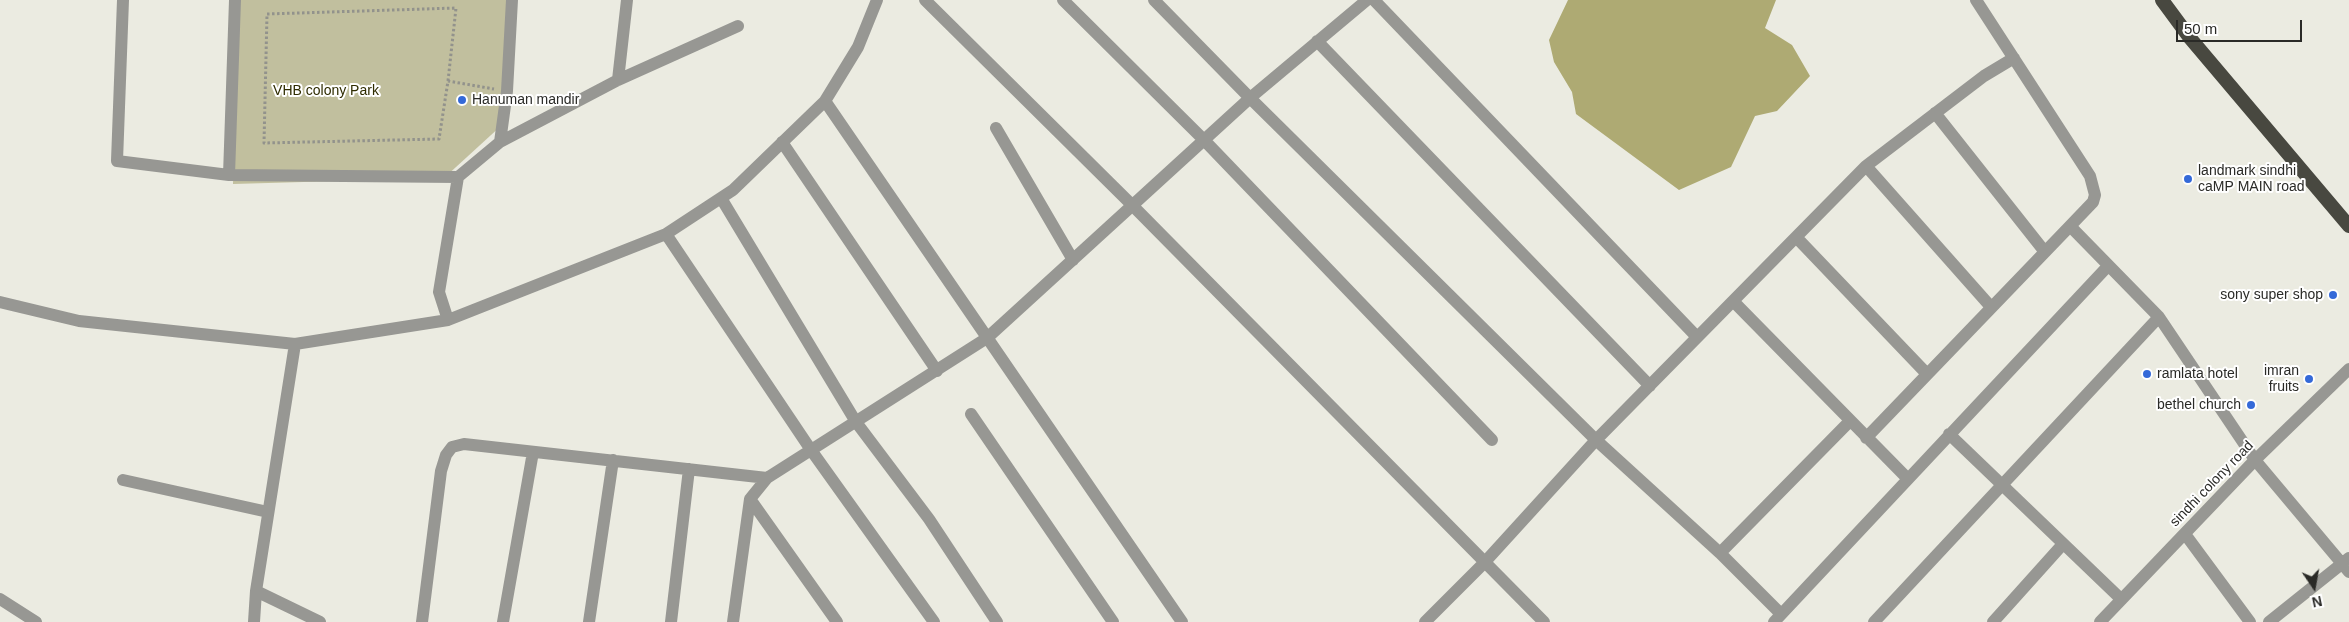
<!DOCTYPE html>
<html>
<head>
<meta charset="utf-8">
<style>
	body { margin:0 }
	#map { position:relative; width:2349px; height:622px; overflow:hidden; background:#ebebe1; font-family:Arial,sans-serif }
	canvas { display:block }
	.north { position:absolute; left:2289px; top:562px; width:50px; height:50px; -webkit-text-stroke:4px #fff; paint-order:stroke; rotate:168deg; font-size:14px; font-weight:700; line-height:20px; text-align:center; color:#2a2a27 }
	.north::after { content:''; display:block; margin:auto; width:18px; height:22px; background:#2a2a27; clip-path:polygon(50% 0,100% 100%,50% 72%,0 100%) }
	.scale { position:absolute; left:2176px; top:20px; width:126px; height:22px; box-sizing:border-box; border:2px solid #2a2a27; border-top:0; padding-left:6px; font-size:15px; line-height:18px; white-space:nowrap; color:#2a2a27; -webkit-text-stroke:4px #fff; paint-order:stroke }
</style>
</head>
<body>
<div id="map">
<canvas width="2349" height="622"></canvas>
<div class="north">N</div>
<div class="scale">50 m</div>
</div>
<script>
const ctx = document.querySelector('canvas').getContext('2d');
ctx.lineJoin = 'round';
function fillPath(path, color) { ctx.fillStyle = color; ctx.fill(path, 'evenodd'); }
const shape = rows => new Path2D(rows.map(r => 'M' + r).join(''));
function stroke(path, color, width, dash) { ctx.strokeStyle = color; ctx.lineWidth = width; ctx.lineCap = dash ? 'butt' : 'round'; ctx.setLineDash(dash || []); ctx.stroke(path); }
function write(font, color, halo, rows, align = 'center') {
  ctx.font = font + ' Arial,sans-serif'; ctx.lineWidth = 4; ctx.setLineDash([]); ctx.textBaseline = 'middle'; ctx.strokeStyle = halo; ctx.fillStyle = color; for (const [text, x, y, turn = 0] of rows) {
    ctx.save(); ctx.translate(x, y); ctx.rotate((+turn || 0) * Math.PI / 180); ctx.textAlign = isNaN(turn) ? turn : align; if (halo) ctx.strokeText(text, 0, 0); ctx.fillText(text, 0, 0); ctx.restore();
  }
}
fillPath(shape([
	[237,0,508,0,502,125,444,178,233,184]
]), '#c1bf9e');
fillPath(shape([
	[1568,0,1776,0,1765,28,1792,45,1810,76,1777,111,1755,116,1731,167,1679,190,1576,114,1572,92,1554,62,1549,40]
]), '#aeaa73');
stroke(shape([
	[448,81,456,8,267,14,264,143,439,139,448,81,494,89]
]), '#92928c', 3, [2.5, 2.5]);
stroke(shape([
	[123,0,117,161,229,175,458,177],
	[925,0,1132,205,1544,622],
	[1063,0,1204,140,1492,440],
	[1154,0,1250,98,1596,440,1720,553,1781,614],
	[1374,0,1697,337],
	[1317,41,1650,386],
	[618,80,627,0],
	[825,101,1182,622],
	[1935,113,2045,252],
	[996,128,1073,260],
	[500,142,618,80,738,26],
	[782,142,937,371],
	[1866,166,1991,307],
	[229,175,235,0],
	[721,198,856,422,929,519,997,622],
	[2070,226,2159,317,2255,460,2349,572],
	[666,234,811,450,934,622],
	[1796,237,1927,374],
	[1733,301,1907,478],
	[0,302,79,321,295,344,448,320,666,234,733,190,825,101,858,47,877,0],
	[448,320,439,292,458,177,500,142,507,91,512,0],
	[971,414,1113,622],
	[1949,434,2121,599],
	[1866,438,2070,226,2093,202,2095,195,2090,176,1976,0],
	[123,480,268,512],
	[750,499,837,622],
	[2185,534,2250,622],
	[1720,553,1849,422],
	[256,591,320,622],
	[254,622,256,591,295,344],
	[422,622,441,471,446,455,452,447,464,444,767,478],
	[503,622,533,452],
	[589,622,613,460],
	[671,622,689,469],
	[733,622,750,499,767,478,987,338,1250,98,1367,0],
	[1425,622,1484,563,1596,440,1866,166,1984,76,2014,58],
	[1774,622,2108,266],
	[1874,622,2159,317],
	[1993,622,2063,544],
	[2100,622,2255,460,2349,369],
	[2269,622,2349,558]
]), '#979793', 12);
stroke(shape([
	[0,599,36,622]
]), '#979793', 12);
stroke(shape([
	[2162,0,2190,38,2349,226]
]), '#484840', 14);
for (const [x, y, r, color] of [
	[462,100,5,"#3469d8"],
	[2188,179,5,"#3469d8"],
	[2333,295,5,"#3469d8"],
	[2147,374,5,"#3469d8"],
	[2309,379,5,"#3469d8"],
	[2251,405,5,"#3469d8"]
]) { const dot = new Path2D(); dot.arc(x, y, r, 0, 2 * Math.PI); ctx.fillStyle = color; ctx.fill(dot); stroke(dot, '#fff', 2); }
write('14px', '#2f2c00', '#fff', [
	["VHB colony Park",326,91]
]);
write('14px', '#2a2a27', '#fff', [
	["Hanuman mandir",472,100],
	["landmark sindhi",2198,171],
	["caMP MAIN road",2198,187],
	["sony super shop",2323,295,"right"],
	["imran",2299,371,"right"],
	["fruits",2299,387,"right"],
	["ramlata hotel",2157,374],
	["bethel church",2241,405,"right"]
], 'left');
write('14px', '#2a2a27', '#fff', [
	["sindhi colony road",2212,484,-46]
]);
</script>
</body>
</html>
